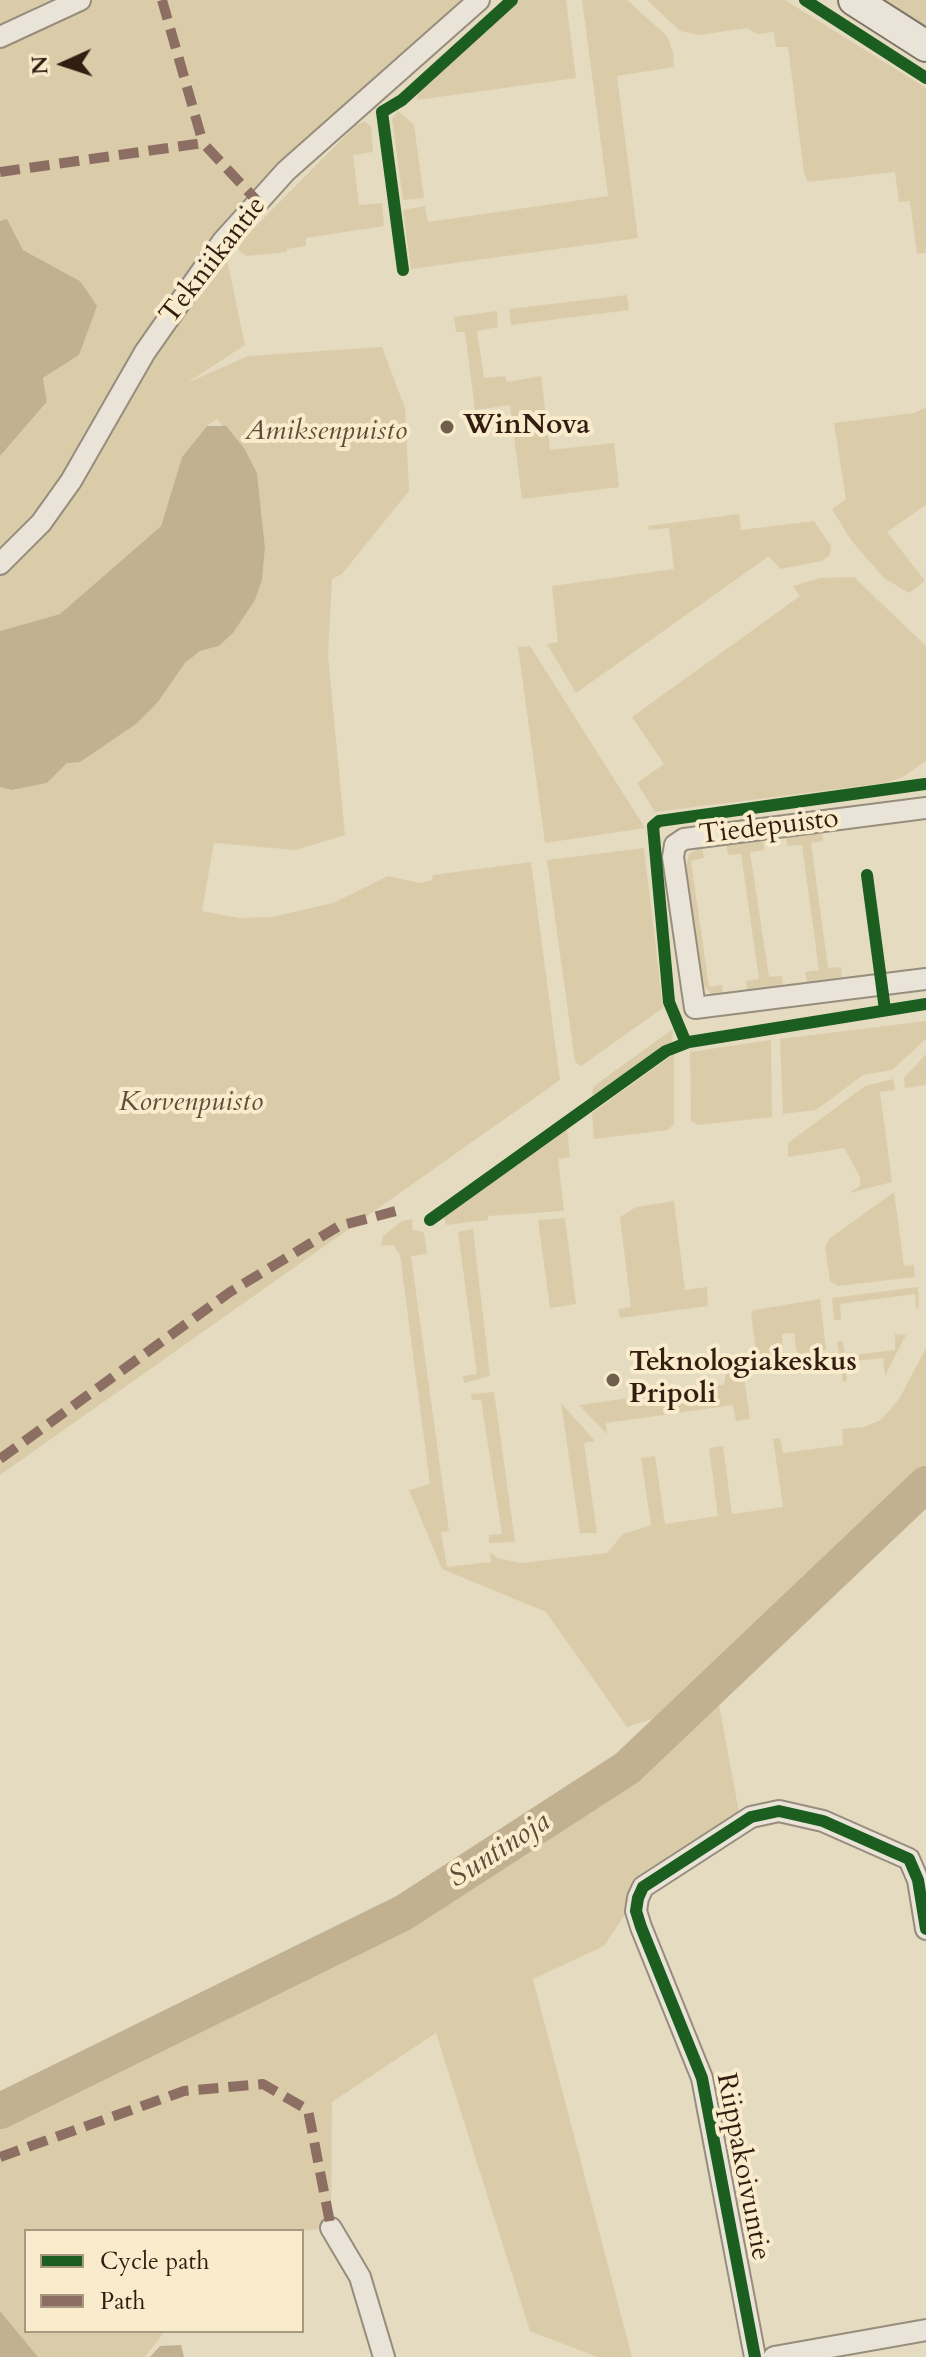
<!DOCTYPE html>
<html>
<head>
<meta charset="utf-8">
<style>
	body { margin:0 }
	#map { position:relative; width:926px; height:2357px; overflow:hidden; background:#e5dbc1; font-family:Cardo,serif }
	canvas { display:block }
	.legend { position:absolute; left:24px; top:2229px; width:280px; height:104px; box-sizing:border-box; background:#f8eccd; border:2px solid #a99981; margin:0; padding:10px 14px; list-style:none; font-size:24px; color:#331c10 }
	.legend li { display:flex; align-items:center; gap:16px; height:40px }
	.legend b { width:40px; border:2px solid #a99981 }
	.north { position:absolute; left:24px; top:24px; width:80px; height:80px; -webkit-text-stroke:6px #f8eccd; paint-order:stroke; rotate:267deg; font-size:22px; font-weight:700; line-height:32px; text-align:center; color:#331c10 }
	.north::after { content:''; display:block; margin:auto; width:28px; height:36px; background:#331c10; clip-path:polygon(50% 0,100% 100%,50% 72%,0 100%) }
</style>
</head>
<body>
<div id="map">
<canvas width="926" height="2357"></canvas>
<ul class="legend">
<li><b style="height:10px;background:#1b5e20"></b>Cycle path</li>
<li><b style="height:10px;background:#8d6e63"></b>Path</li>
</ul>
<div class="north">N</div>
</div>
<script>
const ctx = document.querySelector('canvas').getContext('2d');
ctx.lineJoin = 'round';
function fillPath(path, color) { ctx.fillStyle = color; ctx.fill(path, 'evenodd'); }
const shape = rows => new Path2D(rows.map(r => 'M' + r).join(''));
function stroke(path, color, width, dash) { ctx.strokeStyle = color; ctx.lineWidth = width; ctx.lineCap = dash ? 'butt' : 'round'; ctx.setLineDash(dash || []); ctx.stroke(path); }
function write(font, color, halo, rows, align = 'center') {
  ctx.font = font + ' Cardo,serif'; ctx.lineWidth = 8; ctx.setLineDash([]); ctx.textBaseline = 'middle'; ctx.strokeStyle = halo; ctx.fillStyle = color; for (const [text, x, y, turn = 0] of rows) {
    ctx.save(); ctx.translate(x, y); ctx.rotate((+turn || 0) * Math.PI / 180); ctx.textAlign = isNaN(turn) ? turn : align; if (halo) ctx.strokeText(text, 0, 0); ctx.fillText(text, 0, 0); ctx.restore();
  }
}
fillPath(shape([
	[0,0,477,0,223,241,245,345,187,383,248,356,382,347,405,408,409,491,342,574,332,579,328,656,345,835,296,850,214,843,202,911,239,918,272,917,333,903,388,876,420,883,432,880,433,875,531,862,560,1080,0,1475,0,787,12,790,47,783,67,763,158,702,185,663,200,651,219,646,233,633,255,599,262,580,265,548,257,473,217,419,207,426,182,457,161,526,60,614,0,631,0,456,47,403,43,378,79,355,80,281,23,250,7,219,0,221],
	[519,0,566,0,576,78,417,100,418,94],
	[582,0,627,0,667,36,673,52,674,67,617,76,638,238,411,269,403,210,425,206,428,222,608,196],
	[647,0,785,0,926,88,926,253,917,254,910,201,899,202,895,172,808,182,804,173,788,47,776,47,774,32,757,34,747,28,699,35,680,31],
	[862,0,926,0,926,41],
	[398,111,414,125,424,198,403,200,392,119],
	[365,121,371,127,373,152,353,155,359,205,382,203,384,226,306,238,306,246,287,249,287,252,246,256,239,251,239,243,355,126],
	[627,295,629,310,511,325,509,309],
	[497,311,498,327,477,331,484,378,505,376,507,382,541,376,550,450,614,443,619,487,522,499,510,405,475,410,465,332,456,332,454,317],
	[926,407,926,505,887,532,925,581,909,593,884,578,851,540,832,509,846,499,834,423,914,413],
	[739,514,741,530,814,521,831,546,830,555,822,561,780,569,769,556,576,693,547,644,558,642,552,586,674,569,669,528,649,530,648,526],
	[854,577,926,646,926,761,903,777,886,783,655,812,637,783,664,764,632,717,800,596,793,586,820,578],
	[530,646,645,828,545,843,518,647],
	[822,831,823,841,811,843,828,968,841,967,842,977,807,982,805,972,819,970,802,845,787,846,786,836],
	[763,839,764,850,750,852,769,977,782,976,783,986,747,991,746,981,759,979,741,854,728,855,726,844],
	[702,847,704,858,691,861,709,987,722,985,723,992,718,995,711,994,701,982,685,872,689,854],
	[644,848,663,1008,581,1066,575,1062,547,860],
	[926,1021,926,1039,892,1070,863,1075,816,1110,783,1114,780,1039],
	[673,1029,672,1041,596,1097,592,1093,594,1086],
	[771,1040,772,1117,698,1125,691,1121,690,1052],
	[674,1054,674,1124,668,1130,594,1139,592,1113],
	[926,1054,926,1085,905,1088,904,1078],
	[893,1079,895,1090,880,1092,892,1182,849,1193,860,1186,860,1177,844,1148,788,1157,788,1143,865,1086],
	[567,1129,570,1157,558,1159,564,1211,488,1216,488,1220,446,1225,444,1217],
	[894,1192,904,1266,914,1265,915,1277,838,1286,830,1281,825,1247,829,1239],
	[674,1201,685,1290,707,1287,708,1306,620,1318,618,1309,631,1307,620,1217,636,1207],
	[565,1218,576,1304,550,1308,538,1220],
	[412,1219,413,1230,424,1232,427,1254,411,1256,449,1531,441,1532,447,1567,491,1562,490,1552,498,1558,520,1563,607,1553,623,1534,651,1525,641,1458,655,1456,665,1524,718,1516,709,1448,723,1446,732,1514,783,1507,773,1439,780,1438,783,1453,843,1445,842,1429,864,1427,881,1420,899,1399,926,1348,926,1470,907,1483,655,1718,627,1727,546,1612,442,1569,409,1490,430,1484,400,1255,393,1245,381,1246,383,1236,402,1221],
	[473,1229,490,1376,464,1383,463,1376,477,1374,458,1232],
	[918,1287,919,1306,916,1310,915,1294,840,1304,841,1320,834,1320,832,1298],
	[820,1299,826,1350,797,1354,794,1333,782,1334,783,1356,757,1359,751,1313,754,1310],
	[895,1334,906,1335,885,1376,883,1358,846,1362,847,1380,843,1382,837,1342,843,1341,845,1356,895,1350],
	[743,1370,750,1419,736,1421,733,1405,606,1423,607,1434,579,1405,724,1385,726,1373],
	[494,1392,495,1398,515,1542,489,1543,489,1535,502,1534,481,1400,472,1400,471,1394],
	[561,1403,595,1441,584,1443,597,1533,580,1533],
	[715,1683,741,1823,643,1887,604,1946,533,1979,632,2357,597,2357,530,2331,436,2033,332,2102,331,2228,300,2231,26,2231,26,2331,165,2331,145,2357,38,2357,0,2311,0,2111,403,1913,627,1768]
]), '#dbcca9');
fillPath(shape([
	[7,219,23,250,80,281,97,306,79,355,43,378,47,402,0,456,0,221],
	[207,426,226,426,244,448,257,473,265,548,262,580,255,600,233,633,219,646,200,651,185,663,158,702,136,724,80,762,67,763,47,783,12,790,0,787,0,631,60,614,161,526,182,457],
	[0,2311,38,2357,0,2357],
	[181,2345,184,2357,150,2357,160,2346]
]), '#c1b190');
stroke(shape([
	[0,2111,403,1913,627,1768,926,1484]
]), '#c1b190', 36);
const minor = shape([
	[0,37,80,0],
	[0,564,41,523,71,481,145,352,223,241,286,171,479,0],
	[926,808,684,839,675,845,673,857,695,1008,926,979],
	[331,2228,360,2277,384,2357],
	[755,2357,702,2078,641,1927,636,1911,638,1898,643,1887,751,1817,779,1811,823,1821,909,1859,918,1880,926,1929],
	[774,2357,926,2330]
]);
const secondary = shape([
	[854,0,926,46]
]);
stroke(minor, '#968d7d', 24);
stroke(secondary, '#7d7466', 34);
stroke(minor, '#e9e4d7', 20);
stroke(secondary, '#e9e4d7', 30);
stroke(shape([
	[162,0,203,143],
	[0,172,203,143,258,202],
	[0,1459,230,1292,339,1226,400,1210],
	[0,2157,184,2091,263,2084,308,2110,331,2228]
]), '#8d6e63', 10, [20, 10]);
stroke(shape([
	[805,0,926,78],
	[403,270,382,112,402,100,512,0],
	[867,875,885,1010],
	[686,1043,669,1002,653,826,659,821,925,784],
	[430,1220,666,1051,689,1042,926,1004],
	[755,2357,702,2078,641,1927,636,1911,638,1898,643,1887,751,1817,779,1811,823,1821,909,1859,918,1880,926,1929]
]), '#1b5e20', 12);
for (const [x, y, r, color] of [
	[447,427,8,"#715f4e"],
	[613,1380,8,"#715f4e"]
]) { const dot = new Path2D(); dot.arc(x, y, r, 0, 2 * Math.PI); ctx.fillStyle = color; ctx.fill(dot); stroke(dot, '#f8eccd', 3); }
write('28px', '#331c10', '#f8eccd', [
	["Tekniikantie",214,261,-52],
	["Tiedepuisto",769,828,-7],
	["Riippakoivuntie",742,2167,79]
]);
write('bold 28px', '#331c10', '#f8eccd', [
	["WinNova",463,427],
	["Teknologiakeskus",629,1364],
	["Pripoli",629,1396]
], 'left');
write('italic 28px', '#634d38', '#f8eccd', [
	["Amiksenpuisto",326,433],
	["Korvenpuisto",191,1104]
]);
write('italic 30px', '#5f4a35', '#f8eccd', [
	["Suntinoja",500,1851,-33]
]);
</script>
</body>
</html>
